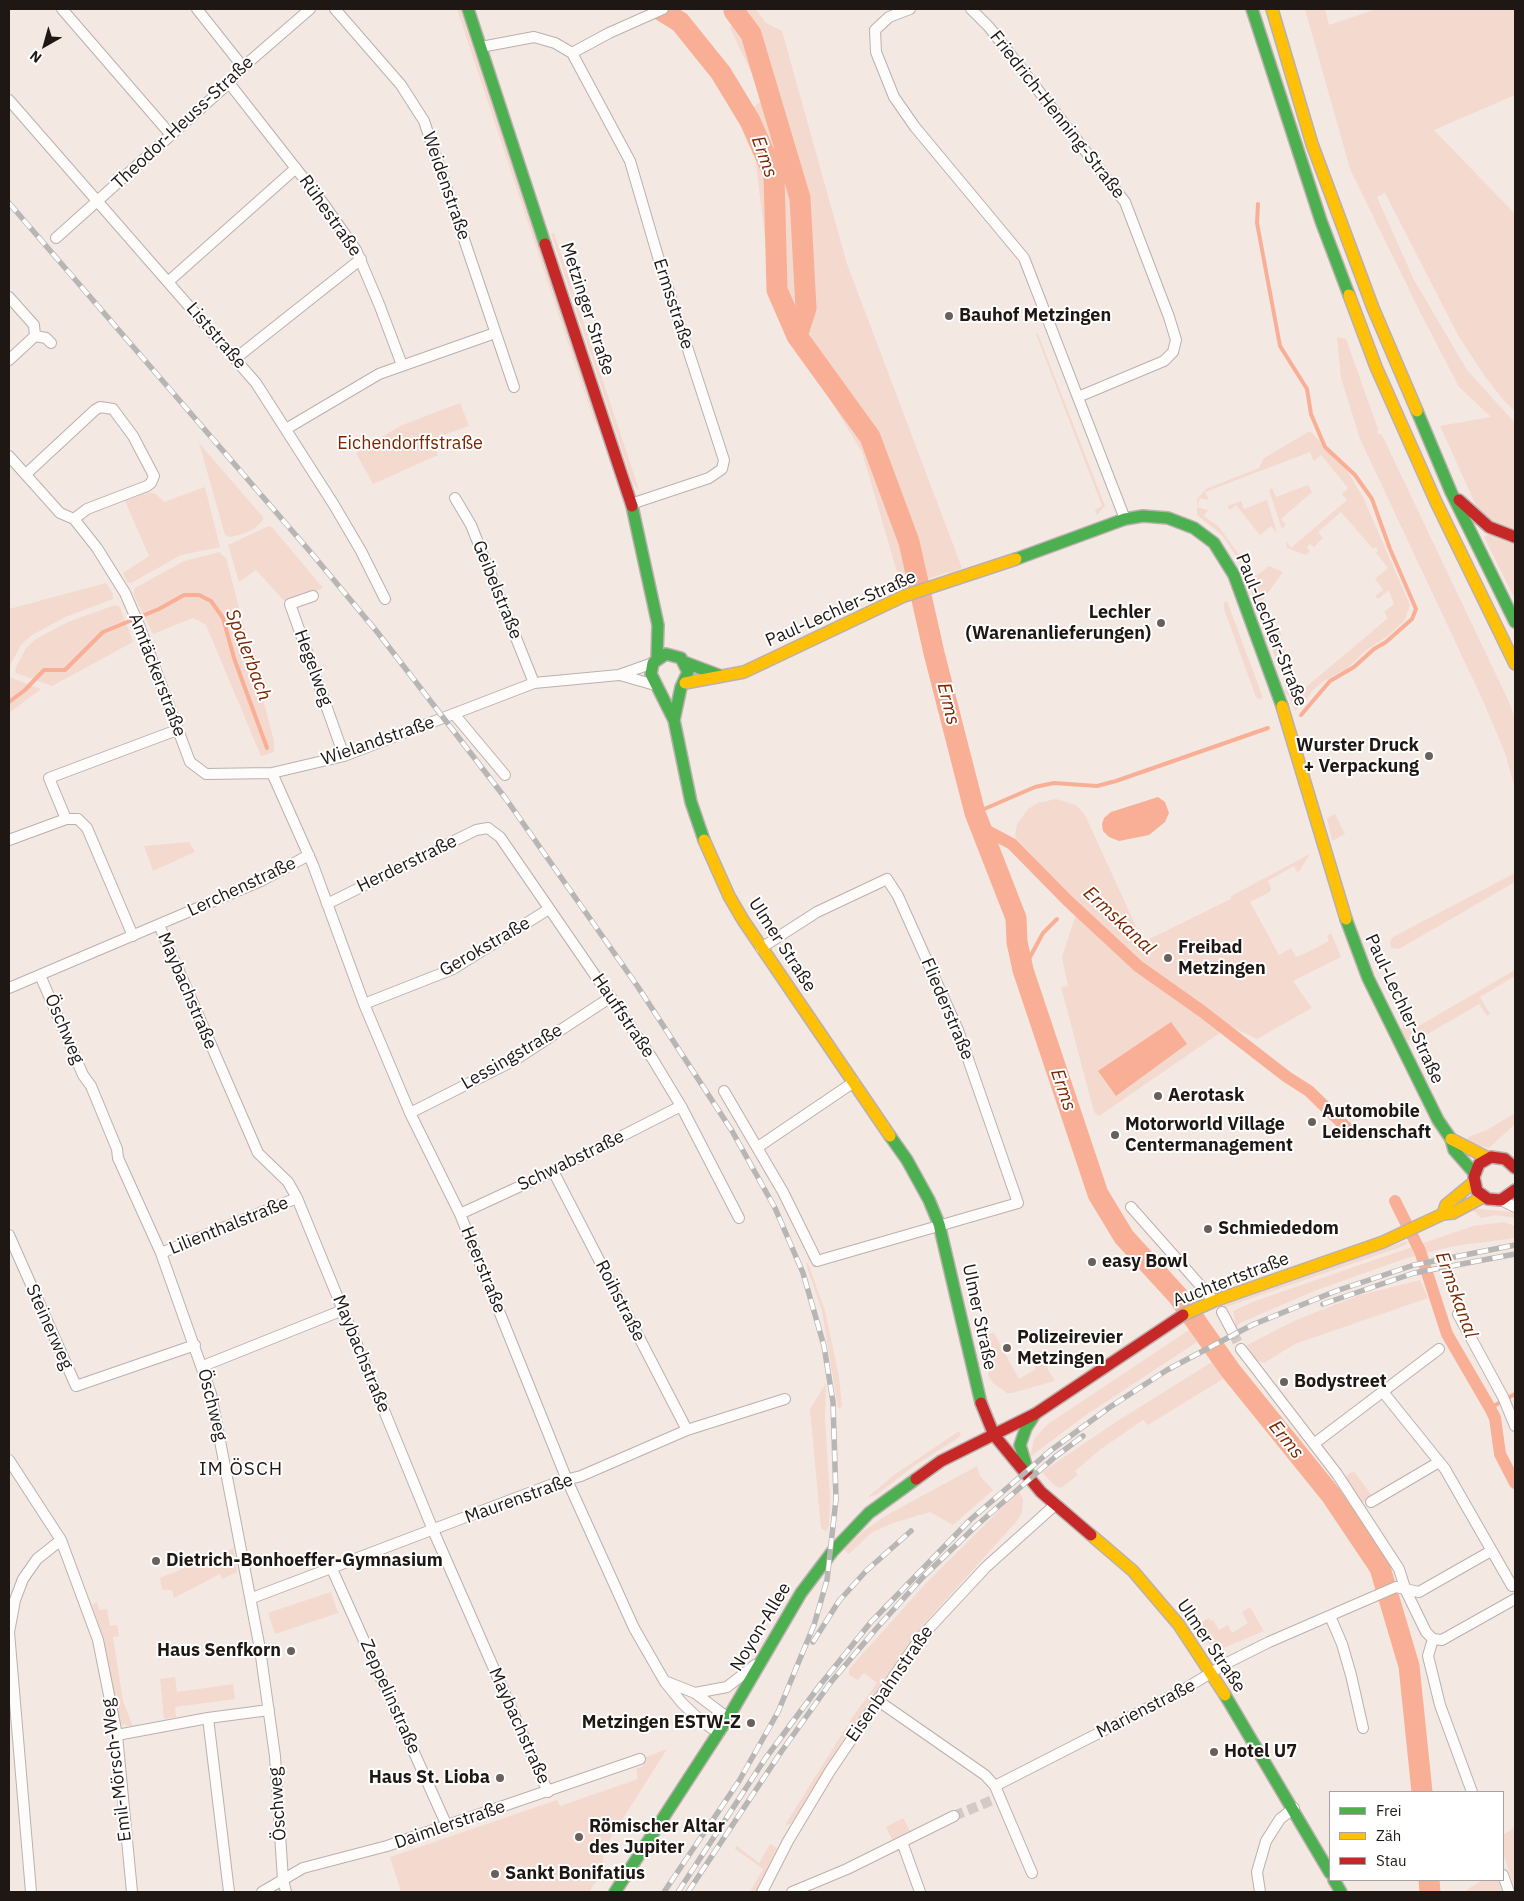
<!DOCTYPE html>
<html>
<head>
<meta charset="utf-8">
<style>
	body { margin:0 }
	#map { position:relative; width:1524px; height:1901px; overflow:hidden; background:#f4e8e3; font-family:"IBM Plex Sans",sans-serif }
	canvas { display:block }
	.frame { position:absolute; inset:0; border:10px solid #1e1714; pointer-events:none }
	.legend { position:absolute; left:1329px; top:1791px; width:175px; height:90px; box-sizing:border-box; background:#fff; border:1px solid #a5a2a1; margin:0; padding:6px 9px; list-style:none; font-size:15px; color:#1e1714 }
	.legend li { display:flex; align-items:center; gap:10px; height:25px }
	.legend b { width:25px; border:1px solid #a5a2a1 }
	.north { position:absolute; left:20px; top:20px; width:50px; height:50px; -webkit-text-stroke:4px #fff; paint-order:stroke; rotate:218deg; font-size:14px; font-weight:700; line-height:20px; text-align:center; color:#1e1714 }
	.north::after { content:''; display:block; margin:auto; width:18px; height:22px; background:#1e1714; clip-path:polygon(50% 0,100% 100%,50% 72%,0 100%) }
</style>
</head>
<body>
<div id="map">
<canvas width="1524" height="1901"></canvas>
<div class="frame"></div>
<ul class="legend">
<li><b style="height:6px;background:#4caf50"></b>Frei</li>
<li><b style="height:6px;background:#ffc107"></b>Zäh</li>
<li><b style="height:6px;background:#c62828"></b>Stau</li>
</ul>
<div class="north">N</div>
</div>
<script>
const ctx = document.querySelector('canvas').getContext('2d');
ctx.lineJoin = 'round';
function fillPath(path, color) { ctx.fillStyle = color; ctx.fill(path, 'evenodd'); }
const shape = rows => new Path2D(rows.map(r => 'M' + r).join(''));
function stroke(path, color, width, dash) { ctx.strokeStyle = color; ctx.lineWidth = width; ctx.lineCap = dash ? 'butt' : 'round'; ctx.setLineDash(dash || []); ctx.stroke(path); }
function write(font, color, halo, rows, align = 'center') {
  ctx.font = font + ' "IBM Plex Sans",sans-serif'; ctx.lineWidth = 4; ctx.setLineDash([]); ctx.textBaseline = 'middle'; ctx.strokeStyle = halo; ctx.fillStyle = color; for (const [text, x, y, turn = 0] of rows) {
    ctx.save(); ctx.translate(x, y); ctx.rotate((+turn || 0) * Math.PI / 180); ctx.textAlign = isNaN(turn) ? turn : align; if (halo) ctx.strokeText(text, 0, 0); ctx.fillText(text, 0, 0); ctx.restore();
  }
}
fillPath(shape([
	[457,9,460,9,597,426,594,421],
	[743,9,755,9,766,23,782,31,847,264,962,568,949,574,948,572,902,589,862,452,773,306,754,147,742,116,764,99,730,28],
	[1305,9,1325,9,1329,25,1376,9,1515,9,1515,95,1434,130,1515,214,1515,411,1506,403,1486,378,1459,337,1385,193,1377,197,1414,280,1467,370,1515,423,1515,531,1496,524,1478,510,1440,426,1491,417,1459,387,1420,312,1350,169],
	[551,233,554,233,639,490,633,484],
	[1036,334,1038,334,1105,506,1097,515,1095,510,1102,506],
	[1337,337,1346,339,1378,429,1377,433,1382,435,1509,702,1515,718,1515,788,1505,753,1485,705,1360,439,1341,378],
	[460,403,469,426,432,439,438,455,373,484,356,453,400,426],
	[1310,431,1346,469,1363,497,1410,605,1405,620,1388,636,1365,651,1348,668,1324,681,1312,691,1304,704,1295,711,1289,696,1283,692,1286,689,1293,698,1388,618,1384,612,1394,604,1389,590,1378,599,1375,596,1383,590,1375,579,1388,568,1376,553,1378,550,1375,547,1373,549,1341,512,1318,532,1323,538,1314,547,1310,544,1307,547,1310,551,1306,555,1287,548,1286,541,1291,548,1347,500,1342,494,1348,488,1321,455,1314,461,1310,452,1205,492,1209,500,1200,498,1197,507,1208,510,1204,516,1218,526,1241,557,1249,554,1241,563,1222,535,1197,515,1197,499,1206,489,1259,468,1264,458],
	[199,443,263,517,263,520,254,529,239,535,230,537,225,535],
	[1308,485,1312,492,1281,519,1286,525,1282,529,1269,490,1272,488,1276,497],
	[205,487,220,547,181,555,131,583,127,582,123,573,149,556,125,501,148,492,156,494,164,502],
	[1267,500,1277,533,1271,526,1260,535,1236,505,1230,510,1228,508,1228,506,1241,501,1244,509],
	[269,526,272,527,323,588,287,604,256,570,239,582,228,545],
	[1489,534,1515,543,1515,599,1484,537],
	[219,552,226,558,274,741,274,752,261,756,206,625,193,618,153,634,133,594,135,588,184,561],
	[1269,566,1283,572,1259,605,1280,631,1289,670,1281,674,1269,640,1265,639,1263,635,1266,632,1250,589,1246,589,1241,577,1251,570,1256,576],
	[106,583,113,594,113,599,65,617,32,635,21,645,9,667,9,609],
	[1227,601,1263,698,1259,699,1256,697,1224,609,1224,603],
	[115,605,120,607,133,642,52,686,16,673,15,669,26,648,36,639,68,622],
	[9,677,41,689,9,713],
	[1056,799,1076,805,1085,815,1143,942,1231,899,1231,896,1310,854,1298,873,1294,866,1268,881,1271,888,1270,892,1250,902,1279,955,1291,948,1296,957,1304,954,1329,941,1327,936,1331,933,1341,957,1293,981,1312,1008,1257,1039,1230,1026,1099,1116,1094,1112,1061,987,1068,986,1062,957,1079,905,1015,837,1017,824,1028,809,1038,803],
	[1335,814,1345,834,1332,841,1327,818],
	[189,842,195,852,153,871,144,846],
	[1515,873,1515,882,1399,949,1391,948,1390,941,1393,937],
	[1515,970,1515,976,1480,997,1490,1014,1487,1016,1479,1004,1414,1042,1404,1039,1401,1029,1406,1022,1410,1031],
	[1515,1113,1515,1124,1489,1148,1468,1142,1468,1137,1487,1130],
	[1471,1208,1511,1212,1515,1213,1515,1218,1496,1215,1481,1218],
	[1504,1222,1515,1226,1515,1238,1454,1246,1407,1258,1314,1291,1240,1323,1236,1328,1233,1311,1255,1301,1473,1226],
	[1406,1241,1407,1244,1398,1248,1223,1308,1222,1306],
	[808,1263,825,1311,839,1377,842,1407,838,1408,822,1311,806,1264],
	[1420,1280,1428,1298,1295,1344,1264,1363,1255,1360,1247,1345,1296,1320,1360,1295],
	[1189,1330,1197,1342,1086,1415,1030,1457,1034,1439,1048,1424],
	[994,1333,1019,1379,1036,1369,1029,1356,1041,1350,1048,1357,1043,1361,1055,1381,1012,1393,1007,1393,993,1383,989,1377,980,1335],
	[1212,1362,1223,1379,1148,1425,1143,1420,1101,1449,1075,1471,1078,1475,1061,1488,1055,1486,1042,1472,1119,1420],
	[826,1383,825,1420,830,1499,829,1526,826,1532,821,1528,810,1409],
	[959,1431,961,1435,958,1438,914,1466,876,1495,868,1497,894,1475],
	[977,1466,980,1476,993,1490,953,1525,930,1512,893,1523,871,1533,849,1554,844,1550,862,1532,887,1515],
	[1354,1471,1372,1496,1362,1503,1344,1477],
	[1019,1491,1023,1500,1022,1512,1017,1521,915,1634,854,1726,849,1722,877,1683,864,1673,858,1680,849,1675,849,1669,927,1582],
	[233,1548,237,1572,222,1579,220,1574,174,1598,172,1590,162,1590,160,1578],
	[331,1592,338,1613,275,1634,268,1613],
	[97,1602,99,1610,107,1609,110,1626,117,1625,119,1636,113,1637,123,1701,133,1727,121,1724,118,1716,104,1639,92,1605],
	[1250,1607,1264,1631,1223,1648,1210,1645,1195,1625,1209,1618,1211,1621,1213,1620,1219,1630,1228,1625,1232,1633,1248,1623,1242,1612],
	[175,1677,177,1692,233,1684,235,1699,175,1707,176,1717,164,1719,160,1679],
	[847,1726,850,1729,791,1824,785,1825],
	[667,1749,603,1850,603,1863,607,1866,589,1892,401,1892,390,1857,557,1800,560,1806,638,1779,636,1769,644,1766,641,1759],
	[903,1818,910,1831,892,1840,886,1827],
	[1515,1827,1515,1889,1503,1853,1503,1835],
	[770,1844,777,1848,757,1892,750,1892,763,1869,735,1849,737,1846,759,1863],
	[1482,1880,1498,1880,1502,1892,1464,1892]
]), '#f4d9cf');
fillPath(shape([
	[1158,797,1165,802,1169,813,1165,822,1149,835,1119,841,1109,837,1103,831,1102,824,1104,818,1111,812],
	[1171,1022,1187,1044,1116,1096,1098,1071]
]), '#f8af96');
stroke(shape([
	[1258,204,1257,223,1280,346,1307,389,1311,414,1325,447,1355,475,1372,499,1390,549,1416,609,1412,619,1386,642,1374,649,1354,667,1330,681,1301,715],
	[9,702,25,690,44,670,65,670,103,632,159,609,184,595,199,595,211,601,223,618,234,658,267,748],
	[975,813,1035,787,1054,783,1097,786,1116,781,1268,728],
	[1023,970,1043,933,1057,919],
	[1490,1408,1515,1394]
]), '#f8af96', 4);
stroke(shape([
	[980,827,1012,844,1068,901,1138,966,1203,1012,1287,1077,1309,1091,1352,1133],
	[1395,1201,1420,1251,1447,1334,1490,1408,1495,1418,1500,1454,1515,1483]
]), '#f8af96', 12);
stroke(shape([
	[659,9,680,22,721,73,750,121,774,175,777,290,797,336,870,437,909,542,934,653,975,813,1016,918,1017,942,1023,970,1098,1194,1124,1237,1178,1296,1230,1370,1331,1495,1380,1568,1409,1666,1422,1792],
	[734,11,751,34,800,198,806,308,797,336],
	[1429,1880,1430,1892]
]), '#f8af96', 21);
stroke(shape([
	[1233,1333,1241,1349],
	[954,1816,1000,1797]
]), '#d4c9c4', 10, [10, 5]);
const street = shape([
	[62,9,171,135],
	[197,9,243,67],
	[335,9,401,85,424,121,514,387],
	[910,9,889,17,875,30,876,52,894,97,915,127,1024,258,1125,519],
	[971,9,989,27,1125,202,1169,317,1176,340,1173,352,1164,361,1078,397],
	[481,47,534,37,555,43,572,53,630,161,661,267,724,460,722,469,709,478,631,504],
	[572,53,609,33,663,9],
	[229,83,323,203,356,250,379,304,402,365],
	[9,100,256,383,334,505,361,551,385,599],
	[56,238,229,83,243,67,310,9],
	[169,281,296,168],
	[9,297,34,325,35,336],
	[236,358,361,259],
	[9,360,35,336,46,338,51,343],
	[286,429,379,374,495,333],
	[9,456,60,513,74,519,97,548,125,593,139,625,190,762,206,774,272,773,344,756,534,683,619,675,653,663],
	[26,474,95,410,100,407,113,409,133,436,154,476,151,483,147,486,87,509,74,519],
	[455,498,471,525,534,683],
	[313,596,290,604,344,756],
	[620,675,655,685],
	[454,714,505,775],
	[272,773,313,865,364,1004,410,1113,460,1214,567,1480,634,1628,665,1682,682,1703,701,1721,719,1733],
	[66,819,49,778,177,730],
	[9,840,66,819,78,819,87,828,133,936],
	[327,904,476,830,488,828,500,837,652,1058,681,1106,739,1218],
	[159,925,258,1153,288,1182,297,1198,433,1530,548,1792],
	[40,975,83,1075,91,1086,117,1149,118,1158,161,1253,211,1394,260,1649,275,1756,283,1880,286,1892],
	[9,988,261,881,309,855],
	[364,1004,453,969,549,909],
	[724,1091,783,1192,817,1261,1018,1203,958,1030,898,896,887,879,817,912,761,948],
	[410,1113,515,1060,611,997],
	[758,1147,854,1082],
	[553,1171,687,1430],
	[1501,1200,1515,1207],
	[1131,1207,1214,1301],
	[460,1214,553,1171,681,1106],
	[9,1235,76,1386,195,1345],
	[161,1253,297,1198],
	[1222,1312,1233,1333],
	[1458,1314,1503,1397,1515,1426],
	[1241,1349,1337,1474,1399,1569,1406,1591,1426,1632,1433,1639,1428,1656,1440,1705,1472,1792],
	[203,1366,343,1310],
	[1383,1392,1445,1469,1512,1586],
	[1315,1443,1439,1349],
	[9,1460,61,1540,98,1640,117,1735,132,1892],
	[1371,1502,1439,1462],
	[332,1569,447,1826],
	[252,1598,558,1482,581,1476,687,1430,785,1399],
	[1330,1616,1342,1644,1351,1675,1363,1728],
	[1433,1639,1442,1640,1449,1636,1515,1599],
	[667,1682,695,1693,728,1718],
	[695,1693,727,1687,755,1665],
	[877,1700,985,1775,995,1786,1032,1873],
	[208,1718,229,1892],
	[117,1735,208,1718,269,1710],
	[995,1786,1183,1690,1227,1663,1269,1642,1396,1587,1419,1592,1491,1551],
	[902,1842,920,1892],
	[1503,1875,1509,1892],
	[31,1892,9,1632,15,1600,23,1579,37,1559,61,1540],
	[262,1892,303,1868,387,1846,640,1759],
	[762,1892,788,1841,830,1771,920,1638,986,1567,1055,1505],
	[792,1892,847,1869,954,1816],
	[1260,1892,1257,1872,1266,1841,1280,1819,1294,1808]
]);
const fast = shape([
	[468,9,545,244],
	[1252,9,1321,221,1349,295],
	[1417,411,1451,492,1515,622],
	[632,506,658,625,657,659],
	[1016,559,1125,519,1143,516,1168,518,1194,528,1214,543,1234,575,1282,706],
	[684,662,721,676],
	[674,720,681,687,688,672,681,658,666,654,653,663,651,674,674,720,691,802,704,840],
	[1346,919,1368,978,1438,1120,1451,1139,1454,1150,1475,1174],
	[890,1136,907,1160,929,1200,939,1224,981,1403],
	[1028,1472,1020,1445,1026,1428,1035,1414],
	[1225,1695,1330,1873],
	[1334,1880,1341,1892],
	[615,1892,728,1718,801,1593,832,1552,869,1513,916,1479]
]);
const slow = shape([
	[1272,9,1312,144,1373,308,1417,411],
	[1349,295,1376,367,1436,502,1515,664],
	[685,683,744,672,904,596,1016,559],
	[1282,706,1346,919],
	[704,840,729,896,743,920,890,1136],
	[1451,1139,1488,1158],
	[1443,1214,1446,1205,1474,1182],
	[1183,1315,1214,1301,1383,1242,1443,1214,1453,1213,1483,1197],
	[1091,1535,1133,1571,1179,1625,1225,1695]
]);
const jam = shape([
	[545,244,632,506],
	[1459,500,1489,527,1515,537],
	[1515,1168,1505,1159,1491,1157,1479,1164,1474,1177,1477,1191,1488,1199,1501,1200,1515,1190],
	[981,1403,994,1435,1041,1492,1091,1535],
	[916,1479,941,1461,1035,1414,1183,1315]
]);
stroke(street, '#bab0ad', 12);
stroke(fast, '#bab0ad', 14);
stroke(slow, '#bab0ad', 14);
stroke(jam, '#bab0ad', 14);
stroke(street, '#fdfcfb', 10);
stroke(fast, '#4caf50', 11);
stroke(slow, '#ffc107', 11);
stroke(jam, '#c62828', 11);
const rail = shape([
	[9,203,313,555,378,633,506,799,638,987,732,1131,775,1208,803,1273,824,1346,833,1402,836,1499,827,1580,814,1625,778,1712,739,1781,664,1892],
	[1323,1304,1414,1273,1515,1254],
	[813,1642,839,1601,866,1571,911,1531],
	[678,1892,765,1759,820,1685,871,1622,970,1520,1050,1451,1110,1407,1167,1370,1252,1325,1336,1291,1414,1265,1515,1245],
	[688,1892,781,1752,831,1682,876,1629,923,1577,976,1526,1055,1457,1083,1436]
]);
stroke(rail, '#b8b6b5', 5.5);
stroke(rail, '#fff', 4, [11]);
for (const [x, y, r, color] of [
	[949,316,5,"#69605c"],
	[1161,623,5,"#69605c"],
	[1429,756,5,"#69605c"],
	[1168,958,5,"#69605c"],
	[1158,1096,5,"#69605c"],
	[1312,1122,5,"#69605c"],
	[1115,1135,5,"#69605c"],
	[1208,1229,5,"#69605c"],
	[1092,1262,5,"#69605c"],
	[1007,1348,5,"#69605c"],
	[1284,1382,5,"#69605c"],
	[156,1561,5,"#69605c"],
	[291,1651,5,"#69605c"],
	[751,1723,5,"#69605c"],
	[1214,1752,5,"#69605c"],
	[500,1778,5,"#69605c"],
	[579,1837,5,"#69605c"],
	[495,1874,5,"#69605c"]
]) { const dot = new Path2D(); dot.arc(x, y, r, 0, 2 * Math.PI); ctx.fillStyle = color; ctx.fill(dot); stroke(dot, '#fff', 2); }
write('18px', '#1e1714', '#fff', [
	["Friedrich-Henning-Straße",1057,115,52],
	["Theodor-Heuss-Straße",183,123,-43],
	["Weidenstraße",446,186,71],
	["Rühestraße",330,216,55],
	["Ermsstraße",673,304,72],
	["Metzinger Straße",587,309,72],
	["Liststraße",216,336,49],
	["Geibelstraße",497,590,68],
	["Paul-Lechler-Straße",841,609,-24],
	["Paul-Lechler-Straße",1271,630,68],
	["Hegelweg",313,668,70],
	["Amtäckerstraße",157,675,69],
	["Wielandstraße",378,741,-19],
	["Herderstraße",407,864,-26],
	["Lerchenstraße",242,887,-25],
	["Ulmer Straße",782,945,57],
	["Gerokstraße",485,947,-30],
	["Maybachstraße",187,991,67],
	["Fliederstraße",947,1009,67],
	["Paul-Lechler-Straße",1404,1009,65],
	["Hauffstraße",623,1016,56],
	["Öschweg",64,1029,67],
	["Lessingstraße",512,1057,-30],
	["Schwabstraße",571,1161,-26],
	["Lilienthalstraße",229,1226,-22],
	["Heerstraße",483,1270,68],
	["Auchtertstraße",1231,1280,-21],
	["Roihstraße",620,1301,63],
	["Ulmer Straße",979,1317,78],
	["Steinerweg",49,1327,66],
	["Maybachstraße",361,1354,68],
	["Öschweg",212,1405,76],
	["Maurenstraße",519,1499,-20],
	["Noyon-Allee",761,1627,-59],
	["Ulmer Straße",1211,1646,56],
	["Eisenbahnstraße",890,1684,-55],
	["Zeppelinstraße",390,1697,66],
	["Marienstraße",1146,1709,-27],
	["Maybachstraße",519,1726,66],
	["Emil-Mörsch-Weg",117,1770,-97],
	["Öschweg",278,1804,-94],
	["Daimlerstraße",450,1825,-19]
]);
write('bold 18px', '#1e1714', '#fff', [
	["Bauhof Metzingen",959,316],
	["Lechler",1151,613,"right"],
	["(Warenanlieferungen)",1151,634,"right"],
	["Wurster Druck",1419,746,"right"],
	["+ Verpackung",1419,767,"right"],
	["Freibad",1178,948],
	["Metzingen",1178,969],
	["Aerotask",1168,1096],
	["Automobile",1322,1112],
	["Leidenschaft",1322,1133],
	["Motorworld Village",1125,1125],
	["Centermanagement",1125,1146],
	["Schmiededom",1218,1229],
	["easy Bowl",1102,1262],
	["Polizeirevier",1017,1338],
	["Metzingen",1017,1359],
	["Bodystreet",1294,1382],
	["Dietrich-Bonhoeffer-Gymnasium",166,1561],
	["Haus Senfkorn",281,1651,"right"],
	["Metzingen ESTW-Z",741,1723,"right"],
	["Hotel U7",1224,1752],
	["Haus St. Lioba",490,1778,"right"],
	["Römischer Altar",589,1827],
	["des Jupiter",589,1848],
	["Sankt Bonifatius",505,1874]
], 'left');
write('18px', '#7b2600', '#fff', [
	["Eichendorffstraße",410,444]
]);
write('italic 19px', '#7b2600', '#fff', [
	["Erms",764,157,70],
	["Spalerbach",248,655,69],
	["Erms",948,704,76],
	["Ermskanal",1119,921,43],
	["Erms",1063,1090,71],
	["Ermskanal",1456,1295,70],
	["Erms",1286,1440,51]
]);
ctx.letterSpacing = '1px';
write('19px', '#1e1714', '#fff', [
	["IM ÖSCH",241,1470]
]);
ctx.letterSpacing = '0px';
</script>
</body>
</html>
